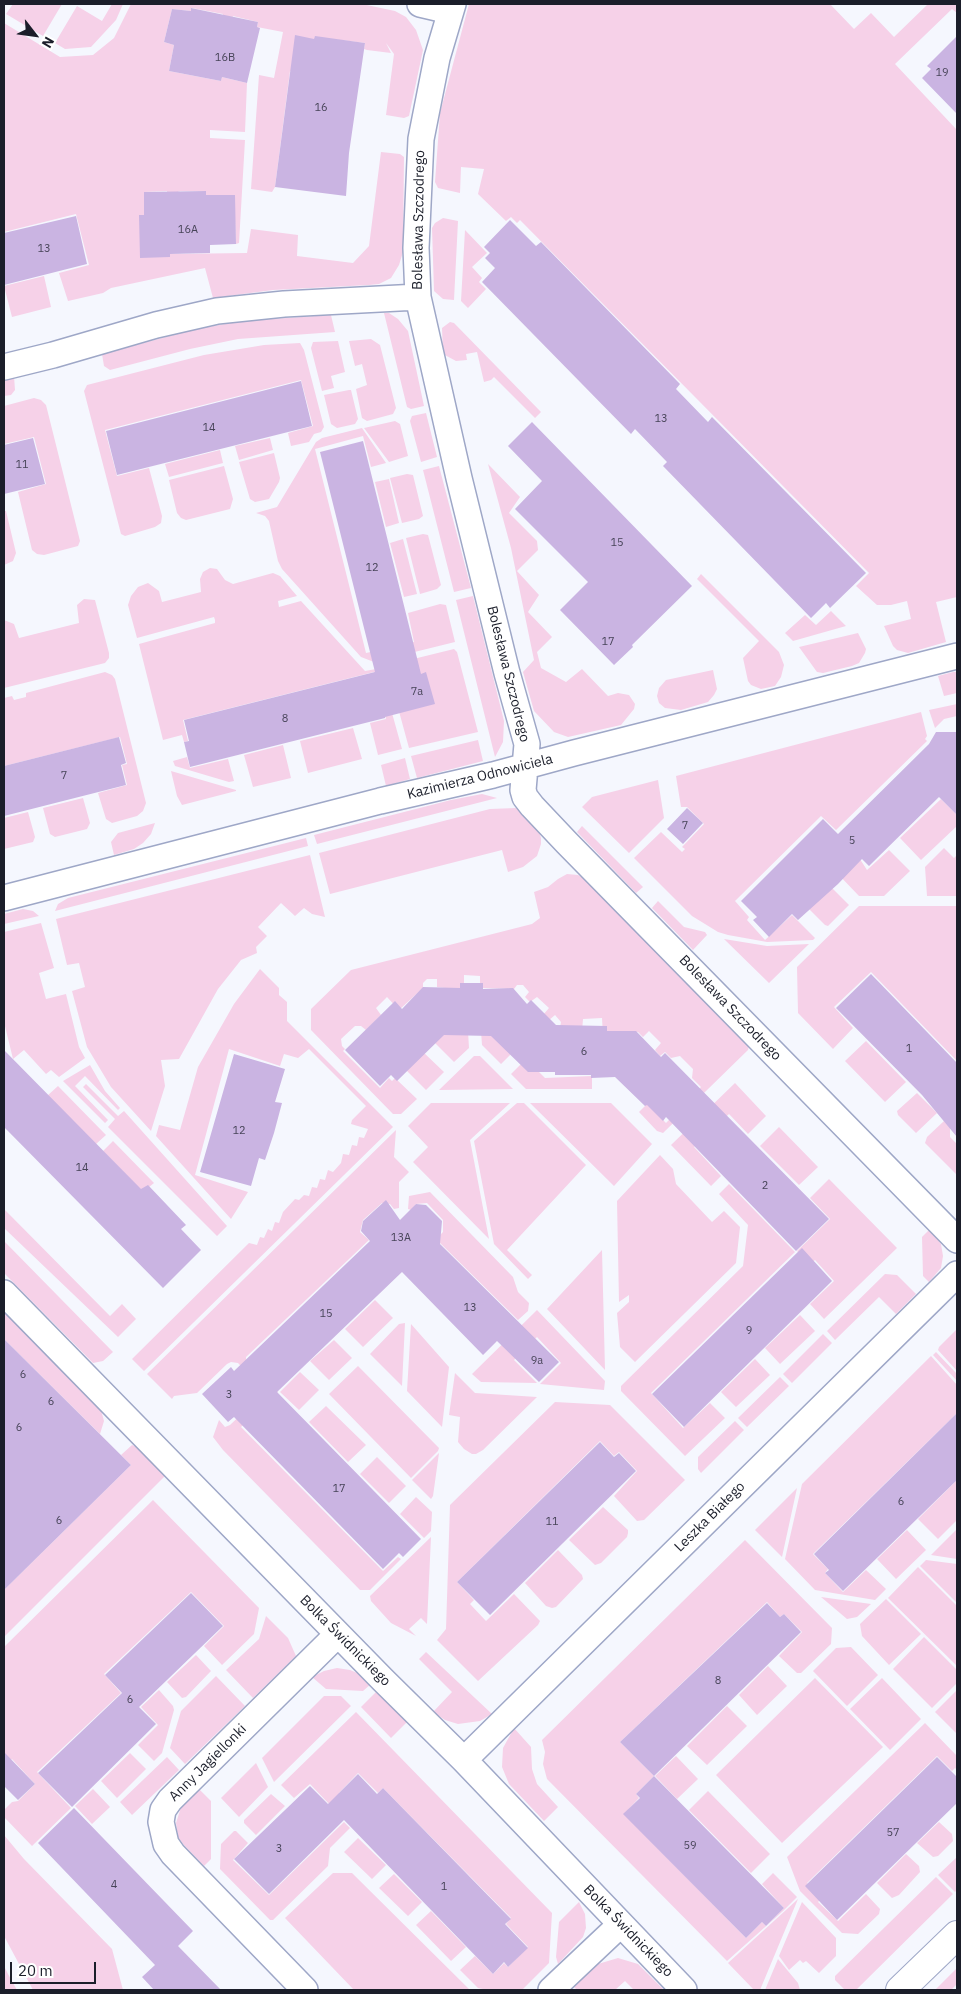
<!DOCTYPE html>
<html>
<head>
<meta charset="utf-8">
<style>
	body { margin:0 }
	#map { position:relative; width:961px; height:1994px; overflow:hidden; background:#f5f7fe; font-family:"IBM Plex Sans",sans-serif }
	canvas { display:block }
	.frame { position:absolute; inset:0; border:5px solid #1b1e2a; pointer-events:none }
	.north { position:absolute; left:10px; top:10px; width:50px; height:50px; -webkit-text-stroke:4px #fff; paint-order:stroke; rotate:120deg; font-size:14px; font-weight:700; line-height:20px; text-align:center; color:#1b1e2a }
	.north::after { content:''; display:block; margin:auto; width:18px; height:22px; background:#1b1e2a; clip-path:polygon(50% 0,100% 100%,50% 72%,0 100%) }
	.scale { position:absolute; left:10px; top:1962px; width:86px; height:22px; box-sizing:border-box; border:2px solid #1b1e2a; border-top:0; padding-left:6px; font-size:15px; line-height:18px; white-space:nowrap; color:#1b1e2a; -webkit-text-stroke:4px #fff; paint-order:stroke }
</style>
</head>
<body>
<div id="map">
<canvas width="961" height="1994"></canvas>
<div class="frame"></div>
<div class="north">N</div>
<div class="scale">20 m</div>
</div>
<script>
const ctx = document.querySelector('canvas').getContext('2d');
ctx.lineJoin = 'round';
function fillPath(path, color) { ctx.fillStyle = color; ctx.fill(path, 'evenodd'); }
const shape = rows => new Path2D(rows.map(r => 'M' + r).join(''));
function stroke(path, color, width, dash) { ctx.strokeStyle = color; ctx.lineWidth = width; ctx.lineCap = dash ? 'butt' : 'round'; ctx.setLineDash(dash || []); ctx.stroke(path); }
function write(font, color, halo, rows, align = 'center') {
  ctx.font = font + ' "IBM Plex Sans",sans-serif'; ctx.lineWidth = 4.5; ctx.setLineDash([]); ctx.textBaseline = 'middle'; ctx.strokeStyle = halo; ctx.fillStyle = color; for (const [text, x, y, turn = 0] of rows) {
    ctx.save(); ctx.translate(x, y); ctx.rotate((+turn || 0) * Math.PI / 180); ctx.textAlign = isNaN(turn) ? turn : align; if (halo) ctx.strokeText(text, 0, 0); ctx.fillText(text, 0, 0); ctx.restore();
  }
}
fillPath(shape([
	[13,4,62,4,43,36,6,14],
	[112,4,123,4,116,20,91,47,65,49,55,43,77,6,102,21],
	[131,4,362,4,395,11,406,17,416,30,423,50,409,116,404,118,386,115,394,54,386,43,391,53,367,50,364,49,365,43,315,37,309,74,290,71,275,187,272,192,251,189,259,75,274,78,283,32,257,27,258,22,233,16,232,20,222,18,223,14,192,8,191,11,172,9,164,42,174,45,169,71,221,81,222,77,247,83,245,132,210,130,210,138,245,140,239,243,236,244,234,195,206,195,206,191,180,191,167,197,167,191,144,192,144,215,170,254,247,253,251,229,298,235,297,256,353,263,369,246,381,152,400,154,404,157,403,252,399,265,391,278,379,284,369,285,273,290,213,298,205,268,111,288,103,293,68,301,59,273,89,265,76,214,4,232,4,23,60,57,93,55,114,38],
	[469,4,830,4,854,29,871,13,894,37,928,4,957,4,957,13,952,9,895,64,957,130,957,597,936,602,946,642,908,653,897,650,893,646,884,626,911,619,907,601,891,605,877,605,856,586,869,573,520,220,517,223,511,217,506,221,478,194,484,169,461,167,460,193,438,188,435,182,440,113],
	[443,218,458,221,454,300,443,299,434,291,432,228,435,223],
	[465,230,487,253,472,267,482,278,479,282,486,289,468,308,461,301],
	[44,276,51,307,12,317,4,286],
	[384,313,389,313,398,319,408,331,424,406,411,409,407,407],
	[331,315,335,332,238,339,190,349,110,370,104,366,102,354,196,329,242,321],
	[450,322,454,323,541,412,535,418,494,377,491,380,484,382,477,352,466,354,467,360,456,361,443,354,442,328],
	[371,339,380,345,396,408,393,414,367,421,362,418,356,389,367,385,362,364,355,366,349,341],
	[338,341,345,372,331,376,334,388,322,391,311,348,313,342],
	[300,343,304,350,324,427,321,432,314,434,309,442,291,446,288,433,313,426,301,380,105,430,117,476,149,468,162,516,161,523,155,527,125,536,121,534,84,391,87,385,204,355,264,345],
	[14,376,15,390,11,395,4,396,4,379],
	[349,390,351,390,358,419,355,424,337,428,331,424,324,395],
	[34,398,41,400,46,405,80,541,78,546,44,555,37,554,32,550,18,492,46,484,34,437,4,444,4,406],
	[426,413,437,457,421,462,410,421,412,416],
	[395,421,400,424,408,456,389,462,364,428],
	[362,428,386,463,371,467,363,436,315,449,366,653,414,642,408,613,440,604,446,605,455,642,374,662,361,657,282,569,278,561,269,521,265,516,256,513,277,507,316,442,322,438],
	[270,438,273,450,239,460,235,446],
	[220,450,223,463,169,477,165,464],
	[274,453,280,478,279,482,269,499,255,502,250,499,239,462],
	[488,464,520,497,509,513,537,541,538,550,517,571,539,595,528,612,552,637,537,652,541,668,566,682,582,669,608,696,618,693,629,695,635,704,634,709,621,725,568,737,554,732,534,711,523,672,534,660,511,548],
	[224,466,233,499,230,509,186,520,181,518,177,513,169,480],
	[439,466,471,588,454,592,423,470],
	[407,474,413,475,423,516,419,519,402,523,390,478],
	[389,479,399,523,386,527,375,482],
	[4,511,6,511,16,553,13,561,4,565],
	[423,534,428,535,441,585,437,589,420,594,406,538],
	[403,539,417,594,404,597,390,543],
	[210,568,217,569,225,580,233,584,273,573,280,576,297,596,278,601,279,607,301,601,365,671,376,669,382,677,402,749,378,755,370,723,386,719,374,672,183,720,188,741,184,742,182,735,163,740,139,644,215,623,215,620,214,617,137,638,128,605,131,596,138,587,148,583,159,591,162,602,201,592,200,579,203,572],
	[701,574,779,652,784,665,781,677,775,686,761,689,751,685,748,681,743,658,759,641,697,579],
	[473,596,504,721,503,742,495,757,456,600],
	[84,599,95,600,109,653,109,658,105,663,4,688,4,620,14,624,19,638,79,623,77,605],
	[831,611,846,626,793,641,785,633,805,615,816,625],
	[858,633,866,649,865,653,859,663,852,666,823,673,817,672,799,647],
	[454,649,457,652,478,732,409,748,388,671,393,664],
	[713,670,717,689,714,695,708,702,681,710,665,708,659,703,657,696,659,688,666,680],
	[105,672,112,675,115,679,146,803,143,811,137,816,112,823,106,819,98,793,127,785,122,765,127,764,120,737,4,766,4,698,12,696,14,700,26,697,26,693],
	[953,672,957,672,957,693,944,696,938,676],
	[957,704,957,716,944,719,935,728,929,710],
	[921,712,927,736,925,739,927,741,836,830,821,816,735,901,749,917,747,920,765,940,792,915,815,938,813,940,767,942,728,935,718,932,692,916,634,858,661,832,682,852,685,849,682,847,704,824,687,807,681,807,676,776],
	[353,728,362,759,308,773,300,741],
	[478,740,483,761,417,778,411,756],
	[283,745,291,778,253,787,244,755],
	[187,757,190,768,228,759,234,781,229,782,175,766,173,761],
	[405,758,410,779,386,786,381,765],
	[171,771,236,790,236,791,182,805,177,796],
	[658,780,664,818,629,853,582,807,592,797],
	[482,794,497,798,317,844,314,835,451,800],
	[83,798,90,823,87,829,55,837,50,834,43,808],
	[941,799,957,815,957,826,921,860,900,838],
	[516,808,539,831,541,838,541,844,537,856,523,867,508,872,502,850,330,894,319,853,490,809],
	[28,812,35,837,33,842,4,849,4,818],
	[155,823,151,834,143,843,134,849,114,855,111,842,118,833],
	[582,826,643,887,636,893,577,832],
	[306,838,308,846,55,911,58,904,68,898],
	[944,848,954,858,957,855,957,896,927,896,925,867],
	[889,850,910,871,884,896,859,896,836,872,856,853,867,870],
	[310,855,325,917,312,914,304,908,295,916,281,903,258,927,267,936,256,947,257,953,241,960,218,989,179,1059,161,1060,165,1086,151,1131,111,1087,87,1047,72,991,85,987,79,963,67,965,56,919],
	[567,874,578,875,586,879,749,1046,748,1050,663,1133,657,1131,639,1112,647,1104,666,1123,701,1087,692,1078,693,1069,680,1056,671,1058,665,1052,660,1056,655,1050,661,1043,649,1031,643,1037,638,1032,622,1032,603,1036,602,1018,583,1019,582,1031,560,1028,561,1022,555,1015,548,1021,543,1015,549,1008,537,997,530,1002,525,997,529,992,523,985,517,985,514,989,483,988,480,984,480,976,464,975,464,987,461,990,437,987,437,979,427,979,423,983,423,988,399,1010,387,997,376,1008,381,1015,366,1030,361,1026,355,1026,341,1039,342,1046,345,1049,343,1051,380,1088,389,1078,392,1081,395,1078,417,1099,401,1114,393,1114,311,1030,311,1009,351,970,532,924,540,918,534,892,548,887,558,879],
	[825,881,849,905,828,926,825,925,803,903],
	[658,901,684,927,705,932,707,935,693,950,652,908],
	[859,906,957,906,957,1061,871,972,834,1007,853,1028,833,1049,798,1013,797,967],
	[23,909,33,911,39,916,4,924,4,914],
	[41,923,54,968,39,973,46,999,66,994,79,1047,85,1058,59,1077,51,1070,46,1074,24,1050,13,1059,4,1022,4,932],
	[724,939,767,946,809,944,769,983],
	[260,969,279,988,279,995,287,1002,287,1021,393,1127,144,1371,132,1359,249,1243,257,1245,260,1237,264,1238,268,1229,272,1231,275,1222,279,1223,283,1212,295,1199,299,1200,304,1195,309,1196,312,1187,317,1188,320,1179,325,1180,328,1170,333,1172,341,1163,343,1154,349,1155,352,1145,357,1146,359,1137,364,1138,368,1129,351,1124,352,1120,366,1106,309,1049,298,1058,284,1054,280,1066,229,1049,195,1175,248,1192,231,1219,156,1136,159,1125,180,1130,198,1067,234,1004],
	[444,1030,468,1031,469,1048,454,1062,433,1041],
	[481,1031,500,1032,516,1049,501,1064,482,1045],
	[866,1041,906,1082,885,1102,845,1061],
	[422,1051,444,1072,426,1090,405,1069],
	[474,1056,480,1056,513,1089,439,1090],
	[526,1059,545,1078,592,1076,592,1089,526,1089,511,1074],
	[90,1065,105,1091,120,1108,118,1110,85,1076,75,1086,108,1120,105,1123,63,1081],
	[735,1083,766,1116,748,1134,729,1114,694,1147,721,1176,711,1186,671,1145],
	[86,1084,118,1116,124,1111,227,1226,217,1236,108,1127,115,1119,83,1087],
	[58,1086,106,1135,96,1144,47,1096],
	[917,1093,937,1113,916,1133,898,1115,897,1111],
	[431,1103,510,1103,470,1140,489,1239,413,1162,428,1147,408,1126],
	[517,1103,524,1103,586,1165,507,1250,532,1275,528,1279,494,1244,474,1141],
	[530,1103,611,1103,652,1144,614,1186],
	[944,1121,950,1127,950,1137,957,1144,957,1175,925,1143,927,1137],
	[779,1127,818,1167,799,1185,760,1146],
	[396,1130,394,1157,409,1172,399,1182,399,1208,394,1209,390,1204,382,1203,363,1220,360,1232,369,1240,246,1357,246,1360,278,1392,241,1427,383,1571,398,1557,401,1559,370,1590,360,1590,223,1450,213,1437,219,1420,225,1427,230,1425,265,1392,238,1363,231,1362,227,1364,197,1393,174,1396,172,1399,147,1374],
	[113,1141,154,1183,143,1192,103,1151],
	[660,1155,673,1169,676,1184,712,1222,724,1211,740,1227,736,1263,635,1362,620,1347,617,1313,629,1302,629,1295,619,1302,617,1201],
	[829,1179,897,1248,824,1319,810,1304,834,1281,815,1260,810,1264,797,1251,830,1219,810,1198],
	[729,1184,795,1252,651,1393,683,1428,710,1403,725,1418,685,1456,621,1391,621,1386,743,1266,748,1225,719,1194],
	[430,1192,513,1277,518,1292,529,1303,528,1311,518,1320,436,1239,443,1232,443,1220,427,1203,416,1204,411,1210,408,1209,409,1196],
	[4,1209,110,1316,122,1304,136,1319,118,1337,4,1228],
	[930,1229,941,1244,943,1256,941,1268,929,1282,923,1276,922,1237],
	[4,1241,113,1352,103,1361,93,1363,4,1273],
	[602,1250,605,1370,547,1309],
	[885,1274,897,1275,916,1294,896,1314,879,1297,835,1340,827,1331],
	[375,1300,393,1318,363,1347,345,1329],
	[537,1310,605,1381,604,1390,540,1384,561,1363,537,1337,514,1360,537,1383,481,1382,472,1374],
	[4,1311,101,1410,104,1421,100,1434,4,1339],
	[800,1315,815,1331,780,1364,765,1348],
	[405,1323,402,1386,370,1354,399,1324],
	[411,1324,449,1367,442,1427,407,1391],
	[957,1329,957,1371,938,1350,939,1347],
	[823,1334,832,1343,792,1383,783,1374],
	[334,1340,352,1358,329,1380,310,1361],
	[936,1352,957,1374,957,1381,933,1355],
	[931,1356,957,1385,957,1413,813,1554,828,1569,825,1573,843,1592,866,1570,886,1589,875,1600,815,1590,785,1559,802,1484],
	[755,1359,770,1375,736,1407,721,1392],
	[358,1366,439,1448,438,1451,411,1478,329,1394],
	[300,1372,319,1390,299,1410,280,1392],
	[455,1373,475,1393,537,1397,483,1450,476,1454,472,1454,464,1449,458,1442,460,1417,449,1415],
	[780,1377,789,1386,747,1427,738,1418],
	[555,1402,610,1405,685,1480,644,1520,637,1521,614,1496,637,1471,619,1452,614,1456,600,1441,457,1582,474,1600,470,1604,486,1621,514,1594,540,1621,538,1625,478,1681,437,1640,446,1629,450,1505],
	[326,1406,366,1445,348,1462,309,1422],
	[735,1421,744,1430,701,1473,698,1469,698,1457],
	[132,1445,139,1448,166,1475,4,1637,4,1590,131,1465,121,1455],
	[439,1453,433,1496,431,1499,412,1480],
	[377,1457,406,1486,389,1503,360,1474],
	[957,1480,957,1520,938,1539,918,1519],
	[797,1488,782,1557,755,1530],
	[416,1497,432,1512,431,1531,424,1538,400,1514],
	[153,1500,259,1608,254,1634,222,1665,204,1646,224,1626,191,1592,104,1674,121,1693,37,1772,71,1808,32,1846,4,1817,4,1810,12,1802,18,1801,35,1784,12,1759,4,1766,4,1647],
	[603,1507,628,1530,628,1533,627,1537,601,1563,595,1565,569,1540],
	[957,1529,957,1559,931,1555],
	[907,1530,926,1550,896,1579,877,1559],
	[431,1537,427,1624,421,1618,409,1629,416,1636,391,1623,371,1601,370,1596],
	[745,1540,832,1628,831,1644,801,1673,797,1673,779,1656,802,1632,784,1614,780,1617,767,1602,620,1742,654,1776,636,1794,639,1798,624,1814,746,1938,762,1922,766,1926,784,1908,762,1884,773,1873,797,1897,783,1911,727,1961,547,1779,543,1764,545,1752,542,1740],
	[558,1550,582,1575,583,1579,556,1607,552,1608,546,1606,525,1583],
	[926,1560,957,1564,957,1603,920,1566],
	[918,1567,957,1606,957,1666,888,1598],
	[821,1597,871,1604,857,1617,847,1619],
	[886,1599,921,1634,889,1665,862,1636,860,1624],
	[266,1616,288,1638,296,1656,253,1698,226,1670,259,1639],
	[924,1637,957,1670,957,1683,932,1708,893,1669],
	[851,1647,878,1675,847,1706,813,1671,836,1648],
	[426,1652,492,1714,480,1721,458,1724,445,1720,433,1712,452,1692,419,1659],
	[196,1655,211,1671,186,1697,182,1698,167,1682],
	[768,1666,787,1686,757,1715,739,1695],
	[337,1668,350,1670,362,1675,371,1684,363,1691,326,1689,312,1677,324,1671],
	[216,1676,245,1706,185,1764,170,1748,181,1711],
	[815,1678,883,1747,782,1843,716,1775],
	[882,1678,921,1719,890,1750,850,1709],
	[159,1690,173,1706,174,1710,162,1753,154,1761,138,1745,158,1725,141,1707],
	[957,1690,957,1734,935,1712],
	[377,1691,407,1722,391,1738,361,1707],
	[324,1696,341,1696,351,1706,274,1782,262,1758],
	[727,1706,747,1726,707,1765,687,1746],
	[356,1712,552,1913,549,1963,522,1990,488,1990,478,1988,460,1970,475,1956,493,1974,504,1963,508,1967,528,1947,506,1924,511,1918,383,1788,378,1793,358,1773,339,1793,342,1797,331,1806,310,1784,294,1798,281,1785],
	[925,1723,957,1756,957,1770,955,1768,952,1771,937,1756,807,1883,822,1898,818,1902,838,1921,866,1894,880,1909,879,1914,858,1934,842,1933,800,1891,787,1857],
	[514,1728,531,1747,532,1769,537,1784,558,1807,544,1821,509,1784,502,1767,503,1748],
	[130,1753,146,1769,117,1798,101,1781],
	[676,1756,698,1779,677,1799,655,1776],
	[167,1757,179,1770,132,1815,120,1802],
	[256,1763,268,1787,239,1817,221,1798],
	[198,1788,211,1801,211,1859,204,1866,183,1844,178,1837,176,1823,182,1804],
	[93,1789,110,1807,92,1824,75,1806],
	[708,1791,770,1854,751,1873,689,1810],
	[271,1794,285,1806,256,1835,244,1823,244,1820],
	[344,1822,350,1828,330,1848,328,1866,273,1920,270,1920,220,1869,221,1844,234,1831,236,1831,248,1843,233,1860,269,1895],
	[939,1822,952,1834,953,1841,938,1856,933,1857,917,1843],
	[4,1835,24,1859,112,1949,123,1990,33,1990,4,1936],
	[358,1838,386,1865,372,1879,344,1852],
	[906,1854,919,1866,920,1872,899,1895,892,1898,877,1883],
	[957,1857,957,1890,955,1892,938,1875],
	[333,1873,352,1873,470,1990,354,1990,285,1918],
	[394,1874,422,1902,408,1916,379,1888],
	[936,1877,953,1894,856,1990,845,1990,835,1980,835,1976],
	[798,1899,760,1990,754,1990,728,1963],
	[579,1902,585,1914,586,1928,583,1937,558,1964,556,1957,559,1922],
	[802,1902,836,1938,836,1956,819,1973,806,1961,803,1963,800,1960,789,1970,779,1956],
	[431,1911,466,1947,451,1961,416,1925],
	[618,1958,638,1964,664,1990,634,1990,625,1981,615,1990,577,1990,573,1986,598,1964],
	[778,1959,798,1983,800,1990,765,1990],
	[4,1966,8,1974,17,1990,4,1990],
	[957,1968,957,1984,951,1990,935,1990]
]), '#f6d1e8');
fillPath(shape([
	[191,8,258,22,257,27,260,28,247,83,222,77,221,81,169,71,174,45,164,42,172,9,191,11],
	[295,35,314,39,315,36,365,43,349,153,346,196,275,187],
	[957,36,957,114,922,78,931,69,927,66],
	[206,191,206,195,235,195,236,244,210,245,210,253,170,254,170,257,140,258,139,215,144,215,144,192],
	[76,216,87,264,4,285,4,233],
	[510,220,536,246,541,242,680,384,676,389,708,422,712,417,866,573,830,608,826,603,811,618,663,466,667,462,635,429,631,434,482,282,495,268,485,258,490,253,484,247],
	[301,381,312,426,117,475,106,431],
	[532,422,692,586,632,645,633,647,614,665,560,610,588,582,515,509,542,481,508,446],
	[33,438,45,484,4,494,4,445],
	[363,441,421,674,426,672,435,704,385,717,385,718,190,767,184,742,189,741,184,720,375,672,320,452],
	[936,732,957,732,957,815,939,797,869,866,862,859,838,884,798,920,792,914,769,937,753,920,757,917,741,901,823,819,838,834,929,744],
	[119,737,126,763,121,765,126,785,4,816,4,766],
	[687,808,703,823,683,844,667,829],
	[871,974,957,1063,957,1137,922,1095,836,1008],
	[460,983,483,983,483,989,513,988,527,1004,531,1000,556,1025,607,1026,607,1031,636,1031,661,1057,665,1053,829,1219,796,1251,666,1117,663,1121,647,1105,645,1106,615,1077,591,1078,591,1075,555,1075,555,1072,528,1072,491,1036,444,1035,397,1081,391,1075,380,1086,345,1050,395,1001,402,1009,423,987,460,988],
	[4,1050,141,1189,148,1185,186,1225,181,1229,201,1250,163,1288,4,1127],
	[234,1054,285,1069,275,1102,282,1103,274,1133,265,1160,259,1158,251,1186,200,1172],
	[386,1200,400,1220,416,1204,426,1205,442,1221,440,1244,559,1362,539,1382,497,1341,483,1355,402,1272,277,1392,421,1539,403,1557,399,1553,383,1569,234,1417,228,1422,202,1394,231,1367,234,1371,370,1241,361,1231,363,1221],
	[802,1248,832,1281,684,1427,652,1394],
	[4,1339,131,1465,4,1590],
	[957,1413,957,1480,843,1591,825,1573,829,1570,814,1554],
	[600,1442,614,1457,619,1453,636,1471,490,1615,457,1582],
	[191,1593,223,1626,139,1707,156,1724,72,1807,38,1773,122,1693,105,1675],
	[767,1603,780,1617,784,1614,801,1632,654,1776,620,1742],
	[4,1752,35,1784,18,1800,4,1786],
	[937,1757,957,1777,957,1803,837,1920,805,1886],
	[358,1774,377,1794,383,1788,511,1919,505,1924,528,1948,508,1967,504,1962,493,1974,344,1820,269,1894,234,1859,310,1786,328,1804],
	[654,1776,784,1908,766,1926,762,1922,746,1938,623,1814,640,1798,636,1794],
	[74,1808,193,1931,178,1946,221,1990,154,1990,142,1977,155,1965,38,1843]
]), '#cab4e2');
const street = shape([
	[420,4,450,11],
	[453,4,437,58,421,139,416,248,418,297,459,478,507,673,527,744,523,790,525,797,532,806,567,843,957,1240],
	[4,367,53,355,156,325,217,311,284,304,418,297],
	[4,898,380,801,493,775,574,753,957,656],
	[4,1293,383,1680,464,1760,684,1990],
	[464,1760,957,1274],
	[305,1990,173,1854,166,1844,161,1822,163,1810,170,1800,338,1634],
	[551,1990,621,1924]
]);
const secondary = shape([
	[900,1990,957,1935]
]);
stroke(street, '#9ea7c7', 28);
stroke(secondary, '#9ea7c7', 30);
stroke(street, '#fff', 25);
stroke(secondary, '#fff', 28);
write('11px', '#474458', null, [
	["16B",225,58],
	["19",942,73],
	["16",321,108],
	["16A",188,230],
	["13",44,249],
	["13",661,419],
	["14",209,428],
	["11",22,465],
	["15",617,543],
	["12",372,568],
	["17",608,642],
	["7a",417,692],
	["8",285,719],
	["7",64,776],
	["7",685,826],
	["5",852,841],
	["1",909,1049],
	["6",584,1052],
	["12",239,1131],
	["14",82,1168],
	["2",765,1186],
	["13A",401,1238],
	["13",470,1308],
	["15",326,1314],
	["9",749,1331],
	["9a",537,1361],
	["6",23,1375],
	["3",229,1395],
	["6",51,1402],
	["6",19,1428],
	["17",339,1489],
	["6",901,1502],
	["6",59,1521],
	["11",552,1522],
	["8",718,1681],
	["6",130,1700],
	["57",893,1833],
	["59",690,1846],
	["3",279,1849],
	["4",114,1885],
	["1",444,1887]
]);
write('14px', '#1b1e2a', '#fff', [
	["Bolesława Szczodrego",419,220,-89],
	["Bolesława Szczodrego",508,674,76],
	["Kazimierza Odnowiciela",480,777,-14],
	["Bolesława Szczodrego",730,1008,46],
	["Leszka Białego",710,1517,-45],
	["Bolka Świdnickiego",345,1641,45],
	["Anny Jagiellonki",208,1763,-45],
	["Bolka Świdnickiego",628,1931,46]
]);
</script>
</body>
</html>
